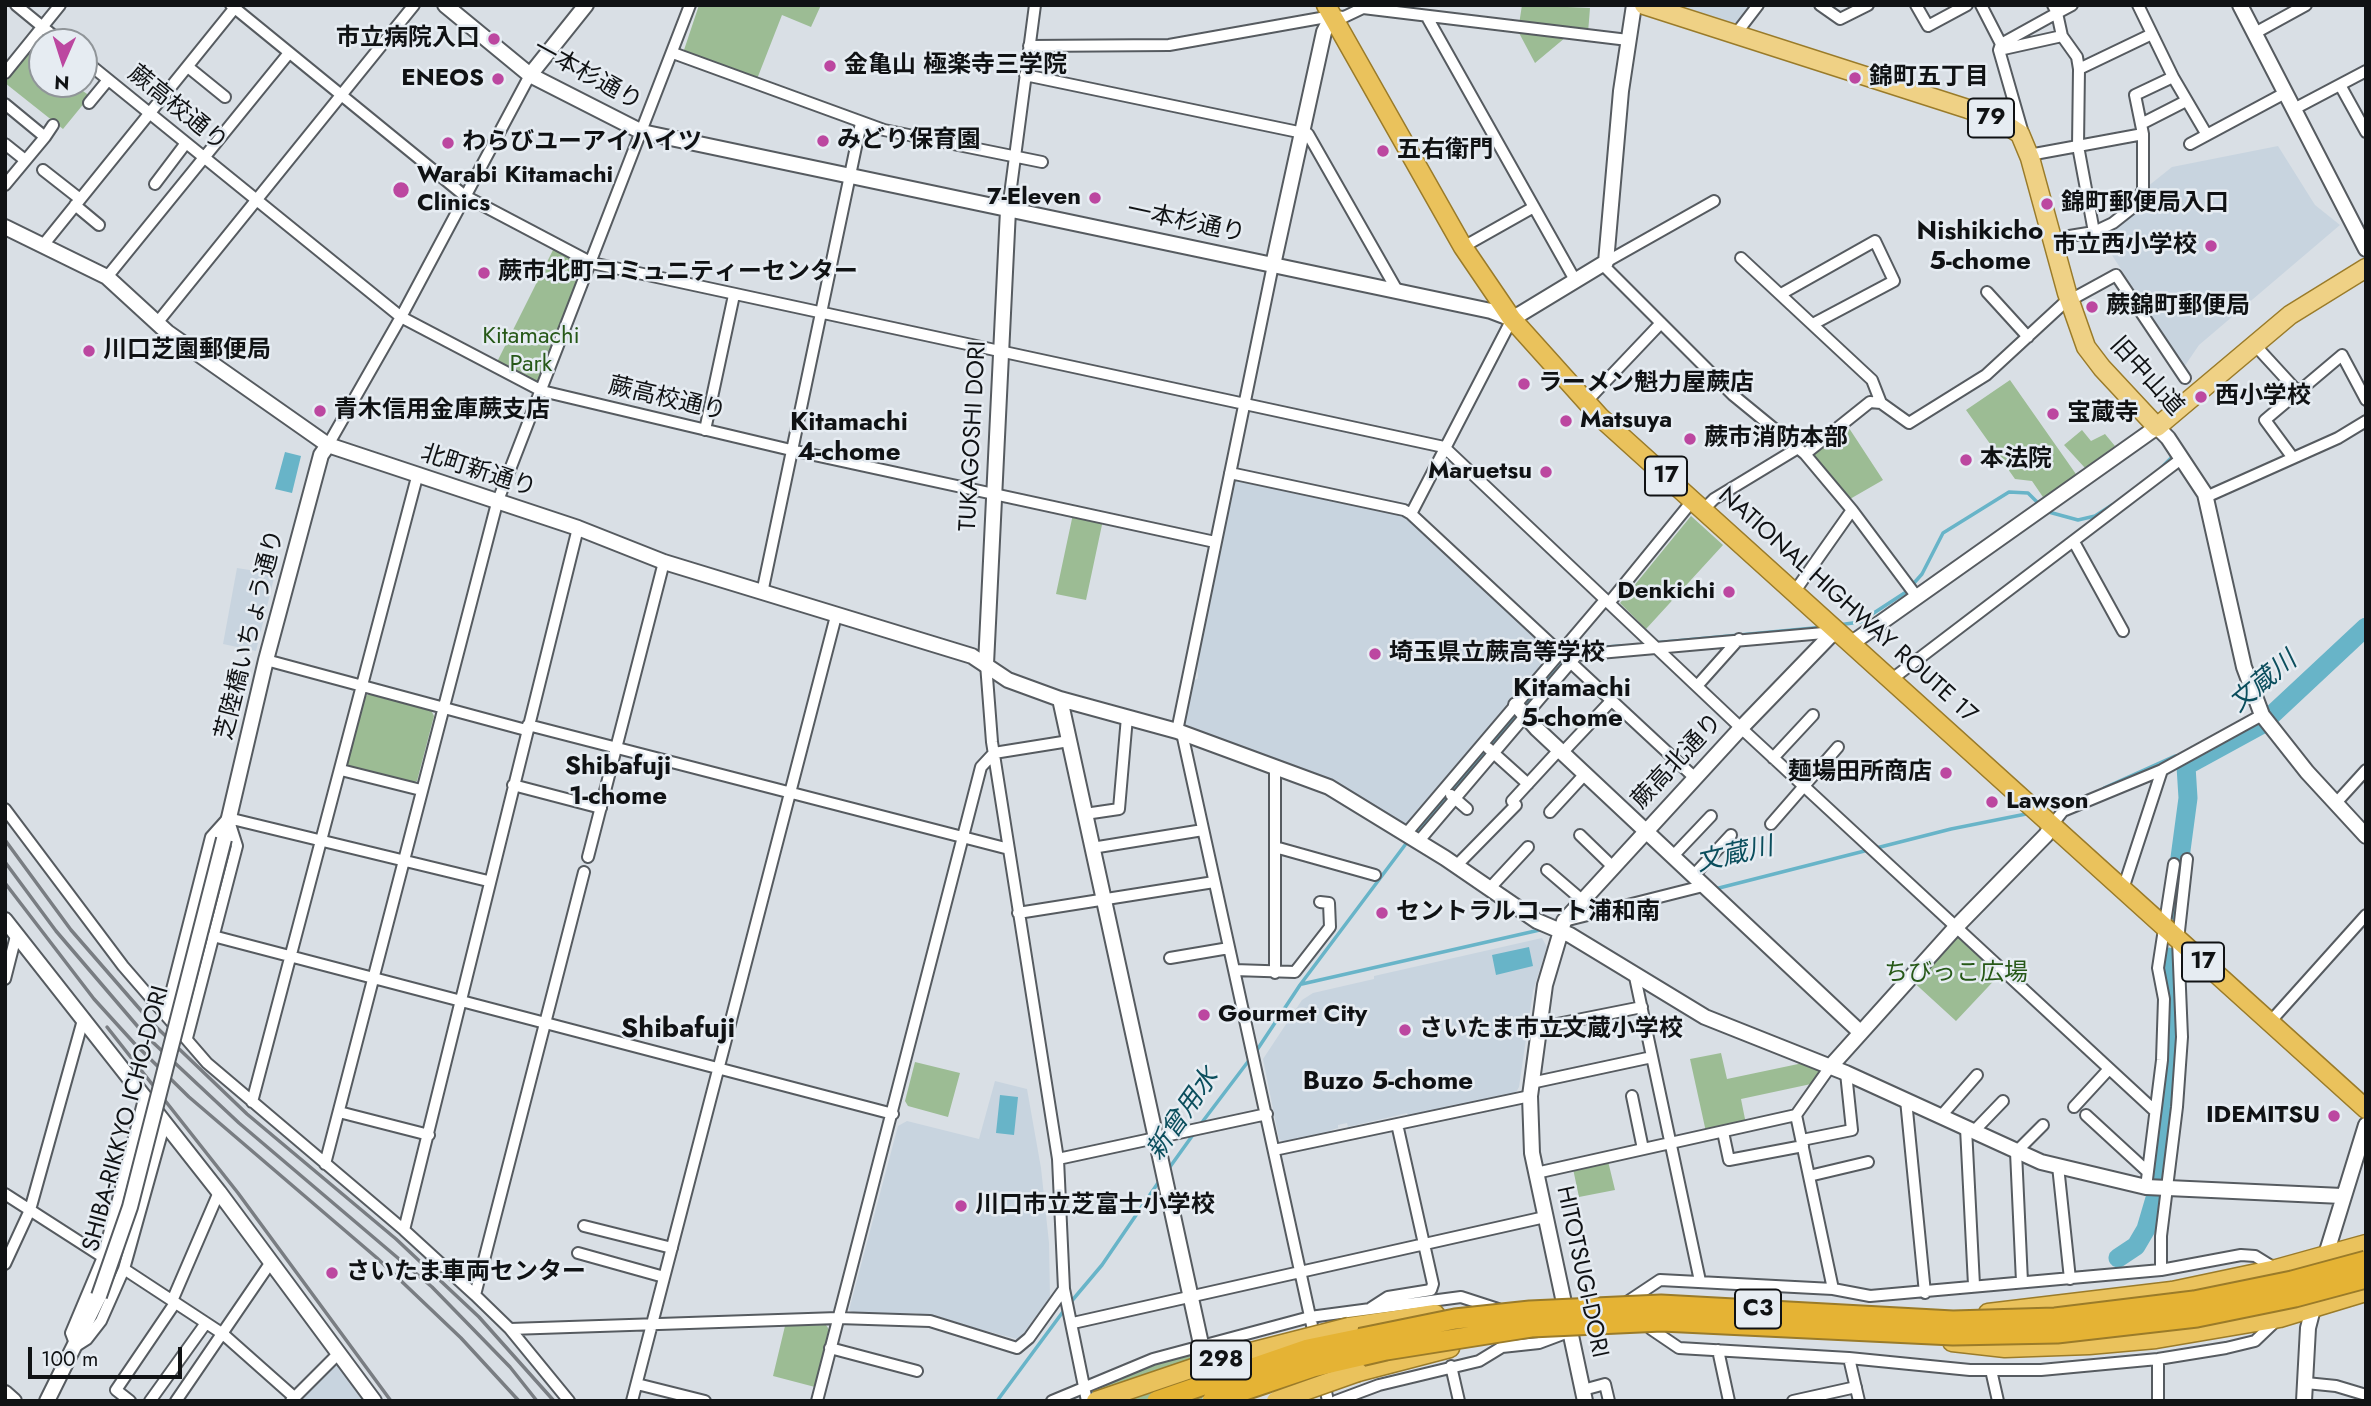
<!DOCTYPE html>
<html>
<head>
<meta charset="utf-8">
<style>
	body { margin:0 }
	#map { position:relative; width:2371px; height:1406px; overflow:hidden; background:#d9dfe5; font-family:Jost,sans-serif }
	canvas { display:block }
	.frame { position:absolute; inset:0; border:7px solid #101214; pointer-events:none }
	.north { position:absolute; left:28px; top:28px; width:70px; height:70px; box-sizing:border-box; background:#e6ecf2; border:2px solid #909599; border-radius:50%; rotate:183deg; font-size:19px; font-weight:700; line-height:28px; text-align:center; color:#101214 }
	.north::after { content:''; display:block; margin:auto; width:24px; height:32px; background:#bc47a0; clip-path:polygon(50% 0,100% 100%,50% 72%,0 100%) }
	.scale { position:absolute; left:28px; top:1347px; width:154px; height:32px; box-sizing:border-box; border:4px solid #101214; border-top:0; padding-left:9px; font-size:21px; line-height:24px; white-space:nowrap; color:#101214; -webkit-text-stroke:5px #e6ecf2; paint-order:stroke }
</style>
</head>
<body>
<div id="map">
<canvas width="2371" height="1406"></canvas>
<div class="frame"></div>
<div class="north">N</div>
<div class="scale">100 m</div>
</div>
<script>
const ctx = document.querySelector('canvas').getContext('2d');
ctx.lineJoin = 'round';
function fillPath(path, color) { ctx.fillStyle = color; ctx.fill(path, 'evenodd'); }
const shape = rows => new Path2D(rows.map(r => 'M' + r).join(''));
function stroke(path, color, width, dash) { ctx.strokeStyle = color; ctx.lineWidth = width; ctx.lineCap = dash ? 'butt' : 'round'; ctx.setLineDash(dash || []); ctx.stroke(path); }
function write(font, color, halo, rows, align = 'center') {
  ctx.font = font + ' Jost,"Noto Sans JP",sans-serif'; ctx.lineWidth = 5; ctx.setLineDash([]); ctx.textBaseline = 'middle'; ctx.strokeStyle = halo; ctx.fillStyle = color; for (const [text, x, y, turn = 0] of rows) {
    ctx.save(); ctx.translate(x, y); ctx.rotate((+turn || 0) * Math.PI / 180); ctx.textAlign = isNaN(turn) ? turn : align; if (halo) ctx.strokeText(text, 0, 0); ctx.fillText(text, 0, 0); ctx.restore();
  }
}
fillPath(shape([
	[1666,5,1752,5,1736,27],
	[2278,146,2315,205,2340,225,2199,345,2184,367,2099,235,2121,222,2145,197,2147,187,2172,167],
	[1235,479,1406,516,1553,650,1553,659,1410,827,1401,828,1186,729,1184,723,1192,682,1198,678,1197,661],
	[237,568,275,574,256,651,223,644],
	[1542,938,1547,947,1533,991,1519,1087,1515,1094,1409,1117,1407,1113,1348,1127,1347,1123,1338,1125,1338,1128,1331,1130,1331,1133,1285,1142,1279,1139,1263,1059,1302,1000,1313,993,1374,979,1374,976],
	[995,1081,1027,1089,1041,1168,1049,1243,1050,1298,1021,1340,916,1313,854,1314,849,1310,898,1126,907,1121,979,1139],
	[337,1365,363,1401,298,1401,334,1366]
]), '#c8d4df');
fillPath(shape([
	[699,5,821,5,811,27,782,15,757,79,683,53],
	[1522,5,1590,8,1588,33,1572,32,1535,63,1518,31],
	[42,34,52,42,42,42,42,84,84,84,80,89,90,96,63,129,5,83],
	[556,244,592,263,542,391,495,366],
	[2010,380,2078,477,2045,500,2032,481,2015,479,1966,410],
	[1847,425,1883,480,1850,499,1811,456],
	[2082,430,2091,441,2105,434,2115,446,2085,468,2064,445],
	[1073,514,1103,520,1086,600,1056,594],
	[1691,516,1723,545,1646,629,1620,603],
	[372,693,430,708,434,716,417,781,408,784,349,769,347,765,363,697],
	[1956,927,2003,971,1956,1021,1909,978],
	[1721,1053,1727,1079,1803,1063,1820,1069,1820,1073,1811,1084,1741,1099,1746,1124,1706,1132,1690,1059],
	[915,1062,960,1073,948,1117,908,1106,905,1101],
	[1607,1157,1615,1190,1579,1197,1572,1164],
	[826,1325,830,1331,815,1387,773,1376,785,1326],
	[1193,1347,1203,1401,1087,1401,1084,1385]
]), '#9cbc94');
fillPath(shape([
	[285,452,301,456,292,493,275,489],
	[1529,947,1533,966,1496,975,1492,955],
	[1000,1095,1018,1097,1014,1135,996,1133]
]), '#68b4c8');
stroke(shape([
	[2158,471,2175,454],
	[2045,511,2078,520,2095,516,2112,505],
	[1838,625,1860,622,1906,592,1922,574,1943,533,2009,492,2028,493,2040,505],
	[1654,643,1824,627],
	[1572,653,1575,649,1621,646],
	[1523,708,1564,662],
	[2104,788,2175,756],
	[2045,810,2068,804],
	[1413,835,1518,714],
	[1715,889,1951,829,2031,813],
	[1302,984,1544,929],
	[1255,1053,1300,985,1408,841],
	[1200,1125,1250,1059],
	[1167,1171,1195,1132],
	[1070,1303,1102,1265,1160,1180],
	[997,1401,1065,1309]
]), '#68b4c8', 3.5);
stroke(shape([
	[2173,910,2188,798,2186,766,2261,725,2366,627],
	[2118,1258,2136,1246,2146,1229,2156,1195,2167,1106,2169,957]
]), '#68b4c8', 19);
const minor = shape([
	[16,5,61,42],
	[231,5,465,196,592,263,1444,447,1741,728,2155,1111],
	[1820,5,1840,19,1868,5],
	[1916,5,1928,26,1967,5],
	[1981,5,2001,44,1999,50,2024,137],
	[2053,5,2057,13,2072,5],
	[2138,5,2173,77,2207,135],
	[1427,17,1575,280],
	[2255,33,2306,5],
	[1735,35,1758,5],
	[2001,44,2057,13,2062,36],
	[1029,46,1169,45,1332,16,1344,17,1363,8,1628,40],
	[1999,50,2062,36,2077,57,2079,69,2152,34],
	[673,53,884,130,1042,162],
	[84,60,401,317,542,391,791,450,1215,542],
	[188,67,225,97],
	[5,73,60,5],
	[1025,75,1308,134,1398,292],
	[2340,85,2366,132],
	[89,103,108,80],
	[5,104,45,137,5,185],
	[2294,109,2366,71],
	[2141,124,2186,101],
	[45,137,53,125],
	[5,144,25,160],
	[2190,144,2285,93],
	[2029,155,2078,146,2079,69],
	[43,170,80,199],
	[155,184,186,143],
	[1714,201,1606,262,1606,268,1733,395,1805,454,1852,510,1917,597],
	[75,205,99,225],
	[1008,210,1035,5],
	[2094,232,2078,146,2143,134],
	[2051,239,2094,232,2113,223,2132,208,2143,190,2143,134,2135,95,2173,77],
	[44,244,237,5],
	[1463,247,1534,207],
	[1741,258,1872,380,1881,403],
	[107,277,289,53],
	[1987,292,2028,337],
	[1781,294,1875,241,1894,281,1813,324],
	[157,323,414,5],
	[2254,344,2298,392],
	[1586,402,1661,323],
	[705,430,734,295],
	[328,445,401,317,530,75],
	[1805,454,1870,402,1881,403,1909,423,1986,375,2063,304,2116,275,2185,378],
	[2293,458,2265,420,2342,355,2366,400],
	[1230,473,1404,510,1411,514,1695,778],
	[2206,497,2338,438,2366,421],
	[1704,509,1714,499,1798,448],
	[1411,514,1512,319],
	[2074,542,2123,631],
	[1795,591,1852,510],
	[762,593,861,123],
	[1609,603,1693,500],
	[266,660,526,730],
	[986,664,992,742,1058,1159,1064,1289,1087,1401],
	[1892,679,2181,459],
	[1697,686,1739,639],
	[528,725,1009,849],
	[1177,731,1273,265],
	[1182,733,1315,1339],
	[1488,748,1528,784],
	[1562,753,1612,700],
	[1773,758,1813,715],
	[341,770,421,790],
	[513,785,601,808],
	[1451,795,1467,809],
	[1512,801,1559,750],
	[2336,803,2366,770],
	[5,809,123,966,207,1063,404,1230,475,1295,510,1329,569,1401],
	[1550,812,1585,774],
	[1085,814,1119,809,1127,717],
	[228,818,488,881],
	[1771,824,1838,747],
	[2052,825,2063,811,2162,770,2262,715],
	[1405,835,1605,600],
	[1580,835,1612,866],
	[1418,842,1577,655,1835,632],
	[1275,847,1375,875],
	[1092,848,1203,830],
	[1673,856,1711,816],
	[588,857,664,562],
	[1456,866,1516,805],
	[1547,870,1582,900],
	[1693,876,1731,835],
	[1489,889,1528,847],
	[2123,889,2162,770],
	[1018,913,1214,882],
	[1564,921,1703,886],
	[213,936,893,1114],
	[1170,958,1229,948],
	[1234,970,1295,972,1330,927,1329,903,1320,902],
	[1275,973,1275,769],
	[1635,977,1700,1281],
	[5,979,16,936],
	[166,1013,211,837,228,818],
	[2270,1022,2366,915],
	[1537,1028,1642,1007],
	[187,1038,237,846,229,821],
	[1830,1067,1796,1115,1833,1289],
	[1531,1083,1652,1057],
	[1632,1096,1643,1149],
	[144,1099,103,1257,71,1333,76,1346,87,1339,101,1321,124,1269,165,1122],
	[1906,1100,1925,1293],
	[252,1102,417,477],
	[2074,1107,2109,1069],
	[339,1112,429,1135],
	[2086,1115,2148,1172],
	[1941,1116,1977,1075],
	[1966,1128,1974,1285],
	[1974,1131,2003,1101],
	[1723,1132,1729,1160,1803,1146],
	[1802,1140,1852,1130,1846,1073],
	[1274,1150,1530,1096],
	[1058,1159,1267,1114],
	[325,1164,497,503,690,5],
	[2058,1166,2070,1279],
	[1536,1173,1796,1115],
	[1809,1176,1868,1162],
	[2146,1187,2162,1060,2164,999,2158,968,2174,864],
	[5,1194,103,1257],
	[584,1226,672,1248],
	[404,1230,578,528],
	[578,1253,664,1277],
	[5,1264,30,1210,83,1020],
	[124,1269,223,1334,294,1397],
	[2161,1270,2161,1236,2177,1107,2182,1037,2178,940,2187,859],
	[2022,1282,2016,1152,2043,1125],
	[475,1295,584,872],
	[172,1301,219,1192],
	[1624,1304,1660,1280,1833,1289,1870,1296,2161,1270,2241,1255,2255,1256,2276,1269],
	[1371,1308,1388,1297,1431,1290,1433,1284,1397,1124],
	[1073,1323,1545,1217],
	[510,1329,838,1318,930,1321,1017,1348,1029,1338,1064,1289],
	[1651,1329,1679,1348,1849,1358,1970,1370,2041,1370,2158,1359,2226,1348,2255,1341,2278,1319],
	[830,1348,917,1371],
	[1718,1350,1729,1401],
	[1849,1358,1859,1401],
	[1451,1366,1459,1401],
	[1991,1370,1998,1401],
	[1323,1378,1328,1401],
	[2306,1383,2336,1386,2366,1395],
	[637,1384,705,1401],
	[1583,1390,1605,1384,1609,1401],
	[130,1401,116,1390,175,1303],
	[150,1401,206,1323],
	[176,1401,271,1262],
	[291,1401,338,1354],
	[632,1401,836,616],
	[817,1401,981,767,994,753,1069,741],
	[1052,1401,1153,1359,1310,1317,1461,1297,1498,1309],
	[1336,1401,1379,1385,1479,1361,1502,1347,1539,1343,1571,1331],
	[1793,1401,1856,1387],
	[2158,1401,2158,1359]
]);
const tertiary = shape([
	[445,5,530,75,642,132,1491,311,1512,319,1606,262,1621,91,1634,5],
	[2240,5,2366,249],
	[530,75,586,5],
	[5,227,107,277,167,332,328,445,578,528,664,562,972,656,1008,680,1060,699,1177,731,1329,787,1445,858,1537,921,1570,935,1705,1017,1846,1073,2041,1162,2146,1187,2342,1196],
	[1273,265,1324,32,1332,16],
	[1852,643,2157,427,2168,438,2205,494,2244,667,2262,715,2307,772,2366,836],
	[986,664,1008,210],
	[1060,699,1201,1344],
	[1516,705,1537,729,1860,1032],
	[224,839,266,660,321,455,328,445],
	[5,920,219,1192,374,1401],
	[1830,1067,1956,927,2046,835,2052,825],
	[2324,1261,2366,1125],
	[5,1393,14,1401],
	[47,1401,99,1296],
	[1585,1401,1532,1153,1530,1096,1545,985,1564,921,1741,728,1830,636,1838,632],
	[2304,1401,2308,1328,2315,1301]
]);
const primary = shape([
	[1644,5,1968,109,2002,122,2020,134,2030,158,2067,293,2086,347,2102,368,2157,427,2290,315,2366,268]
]);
const trunk = shape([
	[1326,5,1463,247,1512,319,1600,417,2366,1109],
	[1988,1313,2172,1291,2276,1269,2366,1244],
	[1349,1327,1435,1314],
	[1952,1342,2005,1348,2089,1345,2156,1339,2280,1318,2366,1292],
	[1358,1372,1450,1348]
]);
stroke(minor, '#565b60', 14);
stroke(tertiary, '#565b60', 18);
stroke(primary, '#9a7b29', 21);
stroke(trunk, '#9a7b29', 21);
stroke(minor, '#fff', 10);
stroke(tertiary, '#fff', 14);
stroke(primary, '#efd185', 18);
stroke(trunk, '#eac25c', 18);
stroke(shape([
	[5,840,71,930,151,1022,247,1114,396,1239,479,1317,554,1401],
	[5,862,56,931,145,1035,239,1123,432,1287,510,1367,537,1401],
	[5,883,94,999,134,1043,189,1097,377,1258,461,1338,519,1401],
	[107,1027,238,1193,391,1401]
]), '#797d82', 3.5);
const tertiaryBridge = shape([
	[99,1296,130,1207,224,839]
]);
const trunkBridge = shape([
	[1096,1401,1208,1363,1349,1327],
	[1276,1401,1358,1372]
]);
const motorwayBridge = shape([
	[1157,1401,1308,1349,1455,1319,1530,1311,1661,1305,1953,1321,2055,1318,2194,1301,2292,1281,2366,1261],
	[1212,1401,1313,1367,1386,1350,1531,1327,1662,1321,1953,1335,2057,1333,2197,1317,2295,1297,2366,1278]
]);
stroke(tertiaryBridge, '#565b60', 18, []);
stroke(trunkBridge, '#9a7b29', 21, []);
stroke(motorwayBridge, '#9a7b29', 23, []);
stroke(tertiaryBridge, '#fff', 14);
stroke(trunkBridge, '#eac25c', 18);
stroke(motorwayBridge, '#e5b334', 19);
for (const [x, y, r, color] of [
	[494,39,7,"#bc47a0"],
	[830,66,7,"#bc47a0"],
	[1855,78,7,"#bc47a0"],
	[498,79,7,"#bc47a0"],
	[823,141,7,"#bc47a0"],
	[448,143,7,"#bc47a0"],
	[1383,151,7,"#bc47a0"],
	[401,190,9,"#bc47a0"],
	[1095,198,7,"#bc47a0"],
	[2047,204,7,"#bc47a0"],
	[2211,246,7,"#bc47a0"],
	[484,273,7,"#bc47a0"],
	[2092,307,7,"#bc47a0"],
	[89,351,7,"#bc47a0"],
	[1524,384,7,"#bc47a0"],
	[2201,397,7,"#bc47a0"],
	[320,411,7,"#bc47a0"],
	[2053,414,7,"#bc47a0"],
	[1566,421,7,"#bc47a0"],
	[1690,439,7,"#bc47a0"],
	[1966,460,7,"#bc47a0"],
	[1546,472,7,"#bc47a0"],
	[1729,592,7,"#bc47a0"],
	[1375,654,7,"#bc47a0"],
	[1946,773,7,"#bc47a0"],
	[1992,802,7,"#bc47a0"],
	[1382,913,7,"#bc47a0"],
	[1204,1015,7,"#bc47a0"],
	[1405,1030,7,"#bc47a0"],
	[2334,1116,7,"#bc47a0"],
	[961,1206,7,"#bc47a0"],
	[332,1273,7,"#bc47a0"]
]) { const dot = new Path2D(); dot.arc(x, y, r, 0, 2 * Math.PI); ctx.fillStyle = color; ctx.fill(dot); stroke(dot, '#e6ecf2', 2.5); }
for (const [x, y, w] of [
	[1991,118,46],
	[1666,476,42],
	[2203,962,42],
	[1758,1309,46],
	[1221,1360,60]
]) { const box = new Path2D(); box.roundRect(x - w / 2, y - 19.5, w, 39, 5); ctx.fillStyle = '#e6ecf2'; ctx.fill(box); stroke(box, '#101214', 2); }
write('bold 23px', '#101214', null, [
	["79",1991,118],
	["17",1666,476],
	["17",2203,962],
	["C3",1758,1309],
	["298",1221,1360]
]);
write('bold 24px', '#101214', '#e6ecf2', [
	["市立病院入口",480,39,"right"],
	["金亀山 極楽寺三学院",844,66],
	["錦町五丁目",1869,78],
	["ENEOS",484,79,"right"],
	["みどり保育園",837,141],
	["わらびユーアイハイツ",462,143],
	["五右衛門",1397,151],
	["Warabi Kitamachi",417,176],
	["Clinics",417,204],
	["7-Eleven",1081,198,"right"],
	["錦町郵便局入口",2061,204],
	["市立西小学校",2197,246,"right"],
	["蕨市北町コミュニティーセンター",498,273],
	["蕨錦町郵便局",2106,307],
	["川口芝園郵便局",103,351],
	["ラーメン魁力屋蕨店",1538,384],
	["西小学校",2215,397],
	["青木信用金庫蕨支店",334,411],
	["宝蔵寺",2067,414],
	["Matsuya",1580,421],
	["蕨市消防本部",1704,439],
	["本法院",1980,460],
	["Maruetsu",1532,472,"right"],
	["Denkichi",1715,592,"right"],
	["埼玉県立蕨高等学校",1389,654],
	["麺場田所商店",1932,773,"right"],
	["Lawson",2006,802],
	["セントラルコート浦和南",1396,913],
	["Gourmet City",1218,1015],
	["さいたま市立文蔵小学校",1419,1030],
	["IDEMITSU",2320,1116,"right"],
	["川口市立芝富士小学校",975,1206],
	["さいたま車両センター",346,1273]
], 'left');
write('24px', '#101214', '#e6ecf2', [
	["一本杉通り",587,76,29],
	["蕨高校通り",177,109,39],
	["一本杉通り",1186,223,12],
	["旧中山道",2146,377,48],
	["蕨高校通り",667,400,13],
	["TUKAGOSHI DORI",974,436,-87],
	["北町新通り",478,472,18],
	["NATIONAL HIGHWAY ROUTE 17",1847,606,42],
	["芝陸橋いちょう通り",251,635,-76],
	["蕨高北通り",1678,762,-47],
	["SHIBA-RIKKYO ICHO-DORI",127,1119,-75],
	["HITOTSUGI-DORI",1581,1272,78]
]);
write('24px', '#265817', '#e6ecf2', [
	["Kitamachi",531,337],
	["Park",531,365],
	["ちびっこ広場",1956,974]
]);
write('bold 26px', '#101214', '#e6ecf2', [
	["Nishikicho",1980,233],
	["5-chome",1980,263],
	["Kitamachi",849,424],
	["4-chome",849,454],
	["Kitamachi",1572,690],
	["5-chome",1572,720],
	["Shibafuji",618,768],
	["1-chome",618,798],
	["Buzo 5-chome",1388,1083]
]);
write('italic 26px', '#0b4e5d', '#e6ecf2', [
	["文蔵川",2264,683,-40],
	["文蔵川",1735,856,-13],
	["新曾用水",1184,1115,-55]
]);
write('bold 28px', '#101214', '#e6ecf2', [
	["Shibafuji",678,1030]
]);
</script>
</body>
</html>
